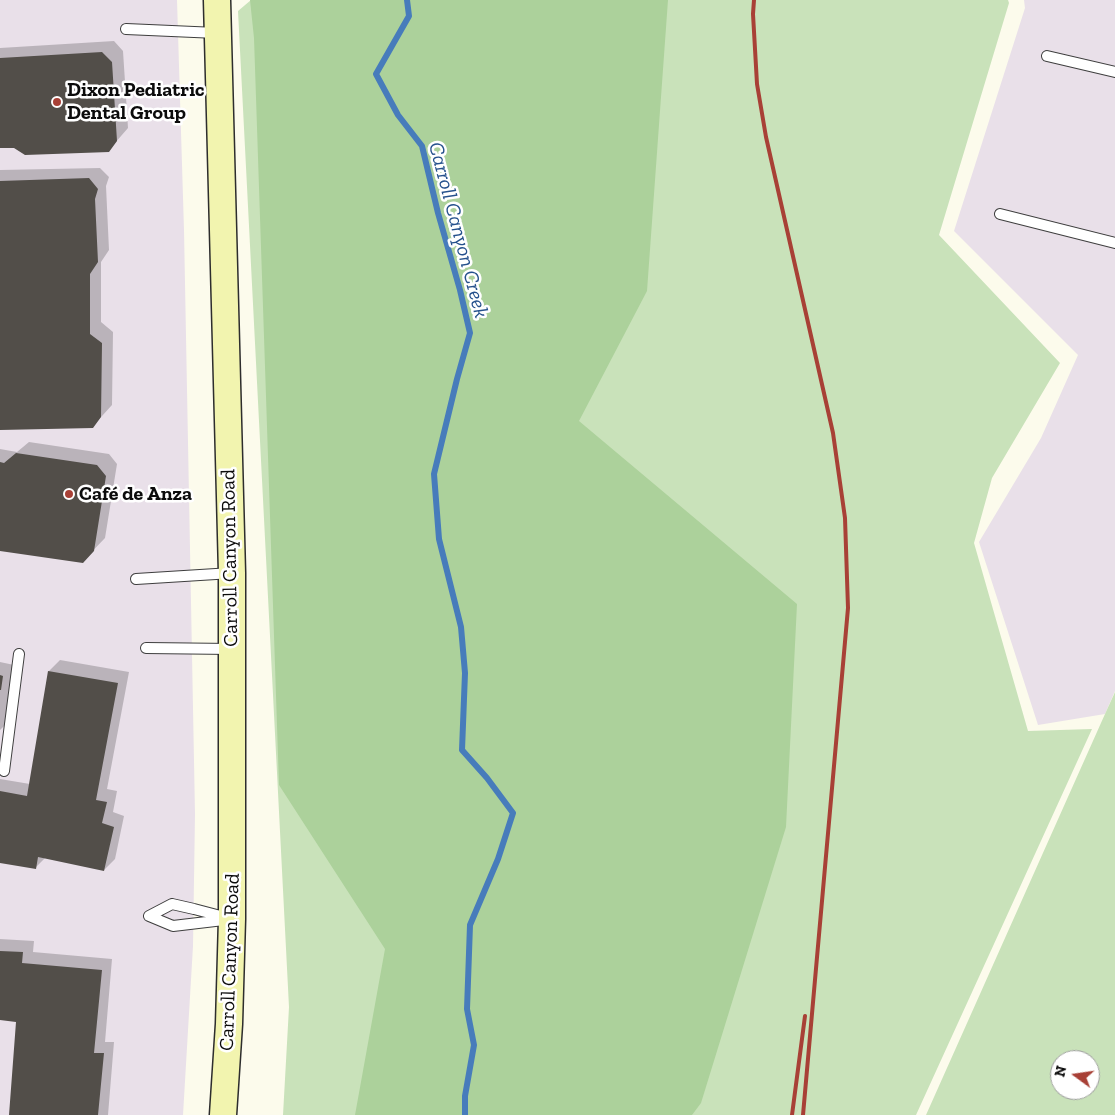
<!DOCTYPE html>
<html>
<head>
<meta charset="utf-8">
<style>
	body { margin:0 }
	#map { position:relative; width:1115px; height:1115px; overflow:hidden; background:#fcfbec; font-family:"Zilla Slab",serif }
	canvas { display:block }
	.north { position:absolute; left:1050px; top:1050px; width:50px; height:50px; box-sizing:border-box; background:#fff; border:1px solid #9d9d9d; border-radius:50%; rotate:284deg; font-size:14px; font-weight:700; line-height:20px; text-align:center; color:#0b0b0b }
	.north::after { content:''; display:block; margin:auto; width:18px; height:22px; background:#a84036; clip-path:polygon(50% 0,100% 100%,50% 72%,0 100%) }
</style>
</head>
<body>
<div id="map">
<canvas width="1115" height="1115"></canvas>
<div class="north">N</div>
</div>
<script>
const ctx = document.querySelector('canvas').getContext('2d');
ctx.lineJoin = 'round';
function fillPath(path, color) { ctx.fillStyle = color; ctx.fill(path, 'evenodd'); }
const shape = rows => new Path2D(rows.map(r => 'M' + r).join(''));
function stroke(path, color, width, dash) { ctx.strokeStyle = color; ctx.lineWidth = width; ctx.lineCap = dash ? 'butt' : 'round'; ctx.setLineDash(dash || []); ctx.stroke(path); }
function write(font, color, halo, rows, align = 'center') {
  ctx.font = font + ' "Zilla Slab",serif'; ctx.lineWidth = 5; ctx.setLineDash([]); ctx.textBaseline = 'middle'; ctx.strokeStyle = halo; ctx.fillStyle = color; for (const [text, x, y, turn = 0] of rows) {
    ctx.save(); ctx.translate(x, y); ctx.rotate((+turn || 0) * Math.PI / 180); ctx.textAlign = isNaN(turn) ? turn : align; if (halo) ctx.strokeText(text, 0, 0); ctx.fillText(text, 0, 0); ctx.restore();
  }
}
fillPath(shape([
	[0,0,177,0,184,230,195,814,193,946,183,1115,0,1115],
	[1024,0,1115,0,1115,691,1105,714,1038,725,979,542,1041,438,1078,355,954,231,1025,8]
]), '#e9e0e9');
fillPath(shape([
	[251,0,1008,0,1009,3,939,235,1060,363,992,478,974,543,1028,731,1092,729,916,1115,283,1115,289,1007,238,11],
	[1115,692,1115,1115,926,1115,1105,714],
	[1060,1060,1090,1060,1090,1090,1060,1090]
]), '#c9e2ba');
fillPath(shape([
	[250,0,668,0,647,291,579,421,797,604,786,827,701,1103,692,1115,355,1115,385,949,279,785,254,38]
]), '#acd19b');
fillPath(shape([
	[114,41,123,51,128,128,108,151,0,147,0,48],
	[100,168,109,177,106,186,109,250,101,262,101,322,113,332,112,405,92,427,0,429,0,170],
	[29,442,109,454,117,464,105,538,82,562,0,549,0,449,17,452],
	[60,660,129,672,107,789,117,791,113,812,124,816,115,859,104,870,46,857,35,868,0,861,0,779,30,784,49,671],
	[0,662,14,665,5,725,0,730],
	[0,939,34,941,33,952,112,959,105,1042,114,1042,108,1115,10,1115,17,1021,0,1019]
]), '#0003');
stroke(shape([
	[407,0,409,16,376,74,398,115,422,146,438,213,460,290,470,333,457,379,434,474,439,539,461,627,465,673,462,750,487,778,513,813,498,859,470,925,467,1009,474,1045,465,1096,465,1115]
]), '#477cbb', 6);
fillPath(shape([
	[102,52,112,62,117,141,109,152,25,155,14,148,0,148,0,58],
	[89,178,98,189,95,199,98,262,90,274,90,334,102,343,101,417,93,428,0,430,0,181],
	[16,453,97,465,106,476,94,551,83,563,0,551,0,462,4,463],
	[48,671,118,683,96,800,107,802,102,823,114,827,104,871,38,857,36,869,0,863,0,791,27,796],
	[0,675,3,676,1,690,0,690],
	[0,951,23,952,22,963,102,970,94,1053,104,1053,98,1115,9,1115,16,1022,0,1020]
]), '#524e49');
const lane = shape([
	[126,29,217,33],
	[1047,56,1115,72],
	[1000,214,1115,243],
	[136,579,232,573],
	[146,648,232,649],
	[4,771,19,654],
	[172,904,194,909,232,919,173,926,149,916,172,904]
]);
const secondary = shape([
	[217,0,232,573,232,919,229,1024,223,1115]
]);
stroke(lane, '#3e3e3e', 12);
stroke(secondary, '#2d2d2d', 29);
stroke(lane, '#fff', 10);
stroke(secondary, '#f2f4af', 26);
stroke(shape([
	[754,0,753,14,757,84,766,137,833,433,845,518,848,608,803,1115],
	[792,1115,805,1016]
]), '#a84036', 4);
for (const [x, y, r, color] of [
	[57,102,5,"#a84036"],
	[69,494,5,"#a84036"]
]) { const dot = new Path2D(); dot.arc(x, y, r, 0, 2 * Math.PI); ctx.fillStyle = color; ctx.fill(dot); stroke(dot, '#fff', 2); }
write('bold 20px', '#0b0b0b', '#fff', [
	["Dixon Pediatric",67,90],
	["Dental Group",67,113],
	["Café de Anza",79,494]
], 'left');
write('20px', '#0b0b0b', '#fff', [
	["Carroll Canyon Road",230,558,-91],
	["Carroll Canyon Road",230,962,-88]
]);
write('italic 21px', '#25518c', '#fff', [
	["Carroll Canyon Creek",458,230,75]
]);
</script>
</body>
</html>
